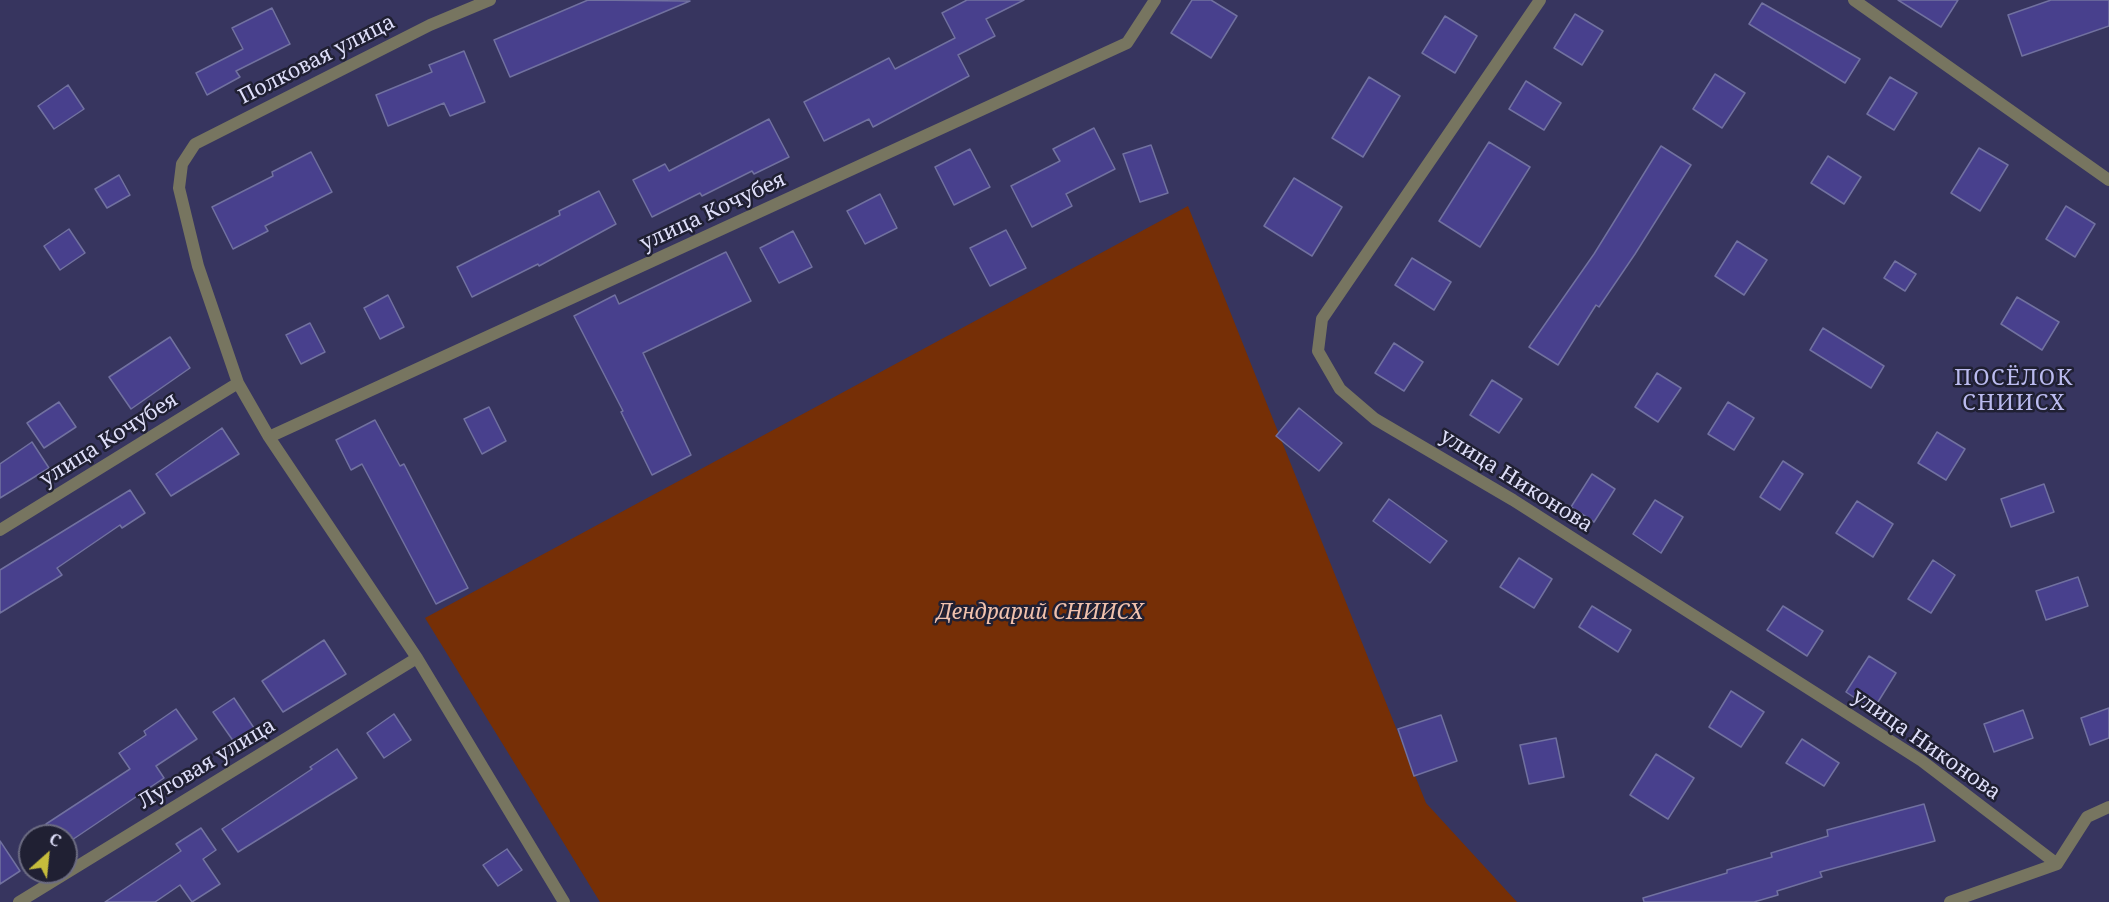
<!DOCTYPE html>
<html>
<head>
<meta charset="utf-8">
<style>
	body { margin:0 }
	#map { position:relative; width:2109px; height:902px; overflow:hidden; background:#37355f; font-family:"Noto Serif",serif }
	canvas { display:block }
	.north { position:absolute; left:18px; top:824px; width:60px; height:60px; box-sizing:border-box; background:#202033; border:2px solid #6c6c82; border-radius:50%; rotate:27deg; font-size:16px; font-weight:700; line-height:24px; text-align:center; color:#dedef9 }
	.north::after { content:''; display:block; margin:auto; width:21px; height:27px; background:#c6bc3c; clip-path:polygon(50% 0,100% 100%,50% 72%,0 100%) }
</style>
</head>
<body>
<div id="map">
<canvas width="2109" height="902"></canvas>
<div class="north">С</div>
</div>
<script>
const ctx = document.querySelector('canvas').getContext('2d');
ctx.lineJoin = 'round';
function fillPath(path, color) { ctx.fillStyle = color; ctx.fill(path, 'evenodd'); }
const shape = rows => new Path2D(rows.map(r => 'M' + r).join(''));
function stroke(path, color, width, dash) { ctx.strokeStyle = color; ctx.lineWidth = width; ctx.lineCap = dash ? 'butt' : 'round'; ctx.setLineDash(dash || []); ctx.stroke(path); }
function write(font, color, halo, rows, align = 'center') {
  ctx.font = font + ' "Noto Serif",serif'; ctx.lineWidth = 5; ctx.setLineDash([]); ctx.textBaseline = 'middle'; ctx.strokeStyle = halo; ctx.fillStyle = color; for (const [text, x, y, turn = 0] of rows) {
    ctx.save(); ctx.translate(x, y); ctx.rotate((+turn || 0) * Math.PI / 180); ctx.textAlign = isNaN(turn) ? turn : align; if (halo) ctx.strokeText(text, 0, 0); ctx.fillText(text, 0, 0); ctx.restore();
  }
}
fillPath(shape([
	[1188,206,1426,803,1517,902,600,902,425,618]
]), '#762f06');
const building = shape([
	[588,0,690,1,510,77,494,40,588,0],
	[967,0,1024,0,986,19,995,36,958,55,969,76,873,127,869,119,824,141,804,102,889,58,895,69,955,38,942,13,967,0],
	[1192,0,1211,0,1237,16,1211,58,1171,33,1192,0],
	[1898,0,1958,0,1941,27,1898,0],
	[2051,0,2109,0,2109,26,2022,56,2008,15,2051,0],
	[1762,3,1860,59,1845,83,1749,24,1762,3],
	[272,8,290,44,236,71,240,77,207,95,196,73,243,49,232,28,272,8],
	[1575,14,1603,31,1582,65,1554,48,1575,14],
	[1445,16,1477,36,1455,73,1422,53,1445,16],
	[464,51,485,102,450,116,444,103,388,126,376,95,432,72,429,65,464,51],
	[1715,74,1745,93,1722,128,1693,109,1715,74],
	[1369,77,1400,96,1363,157,1332,138,1369,77],
	[1890,77,1917,93,1894,130,1867,114,1890,77],
	[1526,81,1561,103,1544,130,1509,109,1526,81],
	[68,85,84,109,54,129,38,106,68,85],
	[769,119,789,157,754,174,752,171,702,196,700,193,652,217,633,180,665,164,669,171,769,119],
	[1094,128,1115,169,1066,194,1072,206,1032,227,1011,186,1060,161,1053,149,1094,128],
	[1489,142,1530,167,1480,247,1439,221,1489,142],
	[1151,145,1168,193,1140,202,1123,154,1151,145],
	[1661,146,1691,165,1635,254,1599,307,1596,305,1558,365,1529,347,1594,254,1661,146],
	[1979,148,2008,165,1980,211,1951,193,1979,148],
	[970,149,990,187,954,205,935,167,970,149],
	[311,152,332,192,265,226,268,231,233,249,212,207,273,176,272,172,311,152],
	[1828,156,1861,177,1844,204,1811,183,1828,156],
	[119,175,130,195,107,208,95,189,119,175],
	[1294,178,1342,207,1312,256,1264,226,1294,178],
	[599,191,616,224,539,266,538,264,472,297,457,267,560,215,559,211,599,191],
	[880,194,897,228,865,244,847,211,880,194],
	[2066,206,2095,224,2075,257,2046,239,2066,206],
	[69,229,85,253,60,270,44,246,69,229],
	[1006,230,1026,268,990,286,970,248,1006,230],
	[793,231,812,267,779,283,760,248,793,231],
	[1737,241,1767,260,1744,295,1715,276,1737,241],
	[726,252,751,301,643,353,691,455,652,475,621,412,623,411,574,316,615,295,619,304,726,252],
	[1412,258,1451,282,1434,310,1395,285,1412,258],
	[1895,261,1916,274,1905,291,1884,278,1895,261],
	[388,295,404,327,380,339,364,308,388,295],
	[2017,297,2059,322,2042,350,2001,324,2017,297],
	[310,323,325,352,301,364,286,335,310,323],
	[1823,328,1884,366,1871,388,1810,350,1823,328],
	[170,337,190,368,131,409,109,377,170,337],
	[1394,343,1423,362,1404,391,1375,373,1394,343],
	[1657,373,1681,388,1658,422,1635,407,1657,373],
	[1492,380,1522,399,1499,433,1470,415,1492,380],
	[59,402,76,427,44,448,27,423,59,402],
	[1728,402,1754,418,1734,450,1708,434,1728,402],
	[489,407,506,441,482,454,464,419,489,407],
	[1299,408,1342,443,1319,471,1276,436,1299,408],
	[375,420,400,466,404,464,468,588,436,604,362,464,351,470,336,440,375,420],
	[222,428,239,454,171,496,156,474,222,428],
	[1937,432,1965,449,1946,480,1918,463,1937,432],
	[32,442,49,468,0,498,0,464,32,442],
	[1783,461,1803,474,1780,510,1760,497,1783,461],
	[1592,474,1615,489,1594,522,1571,507,1592,474],
	[2044,484,2054,512,2011,527,2001,499,2044,484],
	[130,490,145,513,122,528,120,525,57,568,62,575,0,613,0,570,130,490],
	[1389,499,1447,541,1430,563,1373,521,1389,499],
	[1655,500,1683,517,1661,553,1633,534,1655,500],
	[1857,501,1893,524,1873,557,1836,533,1857,501],
	[1519,558,1552,579,1534,608,1500,587,1519,558],
	[1933,560,1955,575,1931,613,1908,599,1933,560],
	[2078,577,2088,606,2046,620,2036,591,2078,577],
	[1592,606,1631,630,1618,652,1579,627,1592,606],
	[1783,606,1823,631,1807,656,1767,630,1783,606],
	[324,640,346,674,283,712,262,681,324,640],
	[1869,656,1896,673,1873,710,1846,692,1869,656],
	[1731,691,1764,712,1741,747,1709,727,1731,691],
	[234,698,254,728,234,742,213,712,234,698],
	[2109,708,2109,738,2090,745,2081,718,2109,708],
	[176,709,197,739,156,766,164,778,66,844,66,836,54,836,46,824,130,769,119,753,146,735,144,731,176,709],
	[2023,710,2033,738,1994,752,1984,724,2023,710],
	[394,714,411,740,384,758,367,733,394,714],
	[1441,715,1457,761,1414,776,1398,729,1441,715],
	[1556,738,1564,777,1529,784,1520,745,1556,738],
	[1802,739,1839,763,1824,786,1786,763,1802,739],
	[337,749,357,778,238,852,222,829,312,769,310,767,337,749],
	[1656,754,1694,778,1668,819,1630,795,1656,754],
	[1924,804,1935,841,1820,872,1822,877,1777,891,1778,895,1754,902,1644,902,1643,898,1727,873,1727,870,1772,857,1771,853,1828,836,1827,830,1924,804],
	[201,828,216,850,203,859,220,884,192,902,180,885,155,902,105,902,181,851,176,844,201,828],
	[0,841,20,871,0,884,0,841],
	[507,849,522,870,498,886,483,865,507,849]
]);
fillPath(building, '#48408d');
stroke(building, '#7171a0', 1.5);
stroke(shape([
	[490,0,430,25,195,144,182,164,179,188,198,266,238,383,269,437,417,658,564,902],
	[1540,0,1322,319,1318,351,1340,389,1375,419,1513,500,1922,761,2057,864],
	[1854,0,2109,180],
	[269,437,1127,43,1155,0],
	[0,530,238,383],
	[19,902,417,658],
	[1950,902,2057,864,2087,817,2109,807]
]), '#777560', 12);
write('21px', '#dedef9', '#202033', [
	["Полковая улица",317,60,-27],
	["улица Кочубея",713,212,-25],
	["улица Кочубея",109,440,-32],
	["улица Никонова",1516,481,32],
	["улица Никонова",1926,745,35],
	["Луговая улица",207,764,-31]
]);
write('italic 21px', '#f0c1ad', '#202033', [
	["Дендрарий СНИИСХ",1040,613]
]);
ctx.letterSpacing = '1.5px';
write('22px', '#bbbbef', '#202033', [
	["ПОСЁЛОК",2014,379],
	["СНИИСХ",2014,404]
]);
ctx.letterSpacing = '0px';
</script>
</body>
</html>
